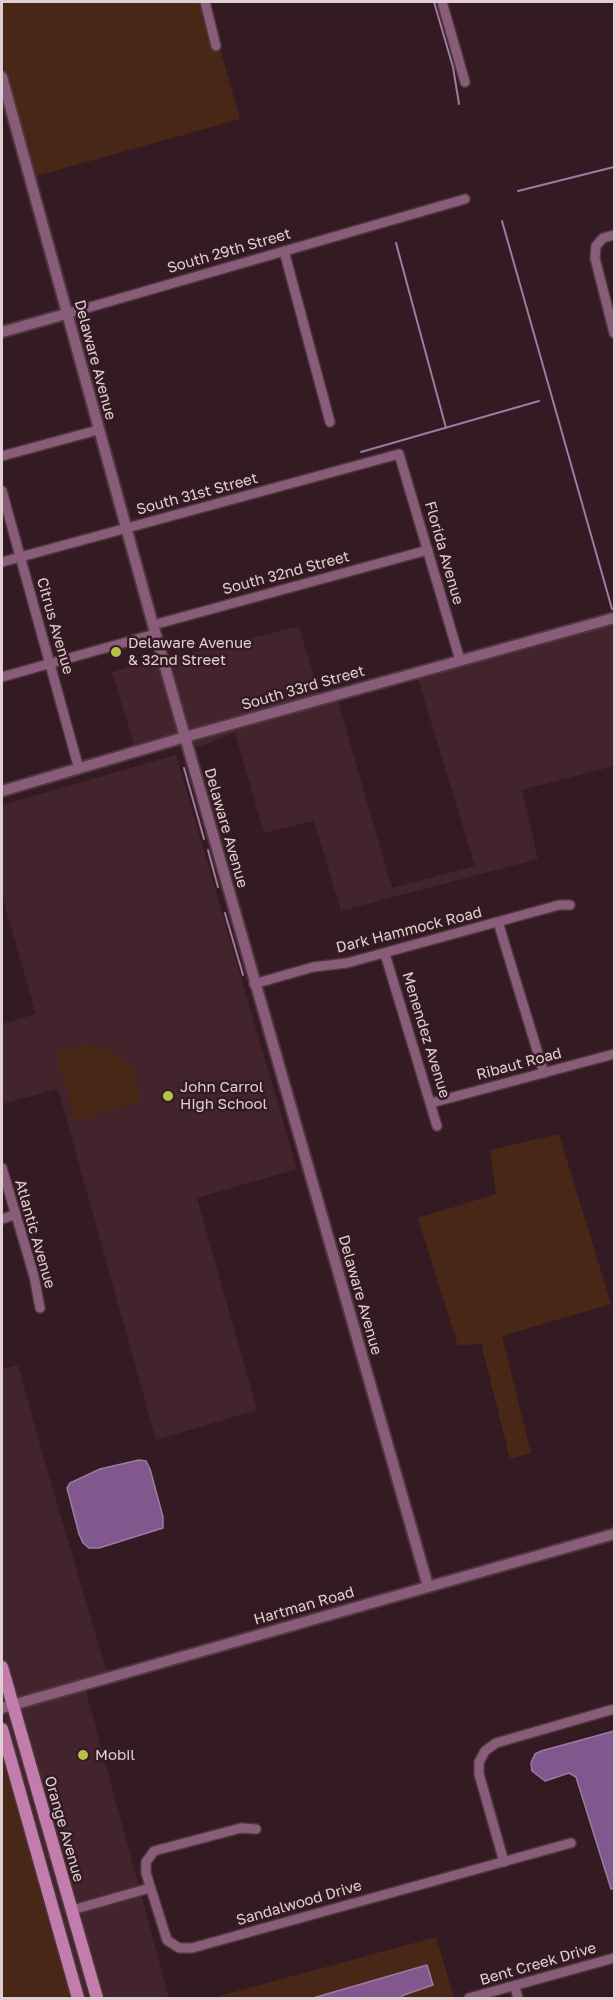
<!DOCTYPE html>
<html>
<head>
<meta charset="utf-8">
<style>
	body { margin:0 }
	#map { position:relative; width:616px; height:2000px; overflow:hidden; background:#341a22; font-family:"Golos Text",sans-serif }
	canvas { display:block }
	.frame { position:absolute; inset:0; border:3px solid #e0ced2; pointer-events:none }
</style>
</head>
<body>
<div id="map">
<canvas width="616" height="2000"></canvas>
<div class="frame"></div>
</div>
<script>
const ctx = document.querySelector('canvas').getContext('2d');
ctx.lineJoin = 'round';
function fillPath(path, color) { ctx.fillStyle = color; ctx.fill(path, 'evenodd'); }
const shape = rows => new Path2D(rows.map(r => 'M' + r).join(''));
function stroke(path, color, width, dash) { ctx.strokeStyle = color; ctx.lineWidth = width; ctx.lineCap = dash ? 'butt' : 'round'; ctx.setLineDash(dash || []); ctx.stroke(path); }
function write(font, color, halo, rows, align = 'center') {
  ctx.font = font + ' "Golos Text",sans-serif'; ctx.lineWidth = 5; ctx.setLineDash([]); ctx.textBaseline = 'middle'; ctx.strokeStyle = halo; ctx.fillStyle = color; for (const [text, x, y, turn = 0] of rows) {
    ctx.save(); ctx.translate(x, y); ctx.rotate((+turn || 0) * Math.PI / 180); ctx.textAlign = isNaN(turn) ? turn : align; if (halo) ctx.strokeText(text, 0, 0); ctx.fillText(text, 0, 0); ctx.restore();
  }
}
fillPath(shape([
	[614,622,614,766,522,790,538,859,341,911,314,821,264,833,235,733,193,749,190,740,337,698,392,888,475,866,417,676],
	[299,626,319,695,188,732,167,659],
	[158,659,180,735,135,748,112,672],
	[176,755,297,1169,197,1198,257,1410,156,1440,58,1089,2,1104,2,1024,36,1014,2,895,2,805],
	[18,1365,46,1466,107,1673,15,1700,2,1652,2,1369],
	[85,1688,139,1887,75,1905,18,1707],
	[9,1709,93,1998,84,1998,13,1756,2,1711],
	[141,1894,169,1998,102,1998,77,1913]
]), '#43232c');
fillPath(shape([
	[2,2,201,2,213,50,220,49,240,119,33,177,2,61],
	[84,1044,107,1049,131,1066,141,1101,79,1121,75,1119,56,1052],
	[559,1134,611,1304,502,1336,531,1453,510,1459,481,1343,458,1346,418,1218,496,1194,490,1150],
	[2,1746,74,1998,2,1998],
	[436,1937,454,1998,400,1998,404,1995,432,1985,427,1965,313,1998,212,1998]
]), '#492716');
const water = shape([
	[139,1460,146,1461,150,1469,163,1517,163,1528,99,1548,89,1548,83,1543,79,1534,67,1488,70,1483,100,1469,139,1460],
	[614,1731,614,1888,611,1889,576,1777,569,1773,545,1781,532,1771,531,1763,535,1754,541,1751,614,1731],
	[427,1965,433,1985,404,1995,400,1998,313,1998,427,1965]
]);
fillPath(water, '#80588e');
stroke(water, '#9d7ba2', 1.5);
stroke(shape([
	[434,2,453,67,459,104],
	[518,191,614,167],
	[502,221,612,609],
	[396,243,446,428],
	[361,452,539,401],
	[184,768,204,839],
	[208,850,218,887],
	[225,913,243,975]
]), '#9d7ba2', 2);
const minor = shape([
	[205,2,216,46],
	[442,2,465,82],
	[614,235,603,238,596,246,595,258,614,333],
	[284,251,330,422],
	[66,314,465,199],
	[2,456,98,430],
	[2,491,79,769],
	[2,562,399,454,460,660],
	[153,625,428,550],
	[2,677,155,634],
	[498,922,544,1073],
	[385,954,437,1126],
	[254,984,313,967,347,963,559,905,570,905],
	[431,1103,614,1054],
	[2,1168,34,1276,40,1308],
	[2,1219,14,1215],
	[256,1829,241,1828,154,1851,146,1862,146,1873,167,1940,179,1948,192,1948,571,1843],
	[504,1862,479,1774,479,1762,485,1751,496,1743,614,1709],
	[72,1910,150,1888],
	[515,1987,518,1998],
	[469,1998,614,1958]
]);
const tertiary = shape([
	[2,77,153,625,428,1586],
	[2,332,66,314],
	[2,791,185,737,614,618],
	[2,1708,614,1534]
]);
const secondary = shape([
	[2,1667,97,1998],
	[2,1729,78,1998]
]);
stroke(minor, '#50373e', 12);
stroke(tertiary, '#50373e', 14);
stroke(secondary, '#50373e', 15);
stroke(minor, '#895d7a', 9);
stroke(tertiary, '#895d7a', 10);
stroke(secondary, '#c37dad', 12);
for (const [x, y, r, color] of [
	[116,652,6,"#b8c147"],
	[168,1096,6,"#b8c147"],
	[83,1755,6,"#b8c147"]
]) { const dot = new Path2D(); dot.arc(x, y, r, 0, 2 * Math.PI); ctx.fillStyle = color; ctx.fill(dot); stroke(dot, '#341a22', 2); }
write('15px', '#e0ced2', '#341a22', [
	["South 29th Street",229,251,-16],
	["Delaware Avenue",95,360,75],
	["South 31st Street",197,494,-15],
	["Florida Avenue",444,553,74],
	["South 32nd Street",286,573,-15],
	["Citrus Avenue",55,626,74],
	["South 33rd Street",303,688,-16],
	["Delaware Avenue",226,828,74],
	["Dark Hammock Road",409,930,-14],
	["Menendez Avenue",426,1035,73],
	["Ribaut Road",519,1064,-15],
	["Atlantic Avenue",35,1234,74],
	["Delaware Avenue",360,1295,74],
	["Hartman Road",304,1606,-16],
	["Orange Avenue",64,1829,74],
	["Sandalwood Drive",299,1903,-16],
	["Bent Creek Drive",538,1964,-16]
]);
write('15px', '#e0ced2', '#341a22', [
	["Delaware Avenue",128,643],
	["& 32nd Street",128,660],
	["John Carrol",180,1087],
	["High School",180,1104],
	["Mobil",95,1755]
], 'left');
</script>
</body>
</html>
